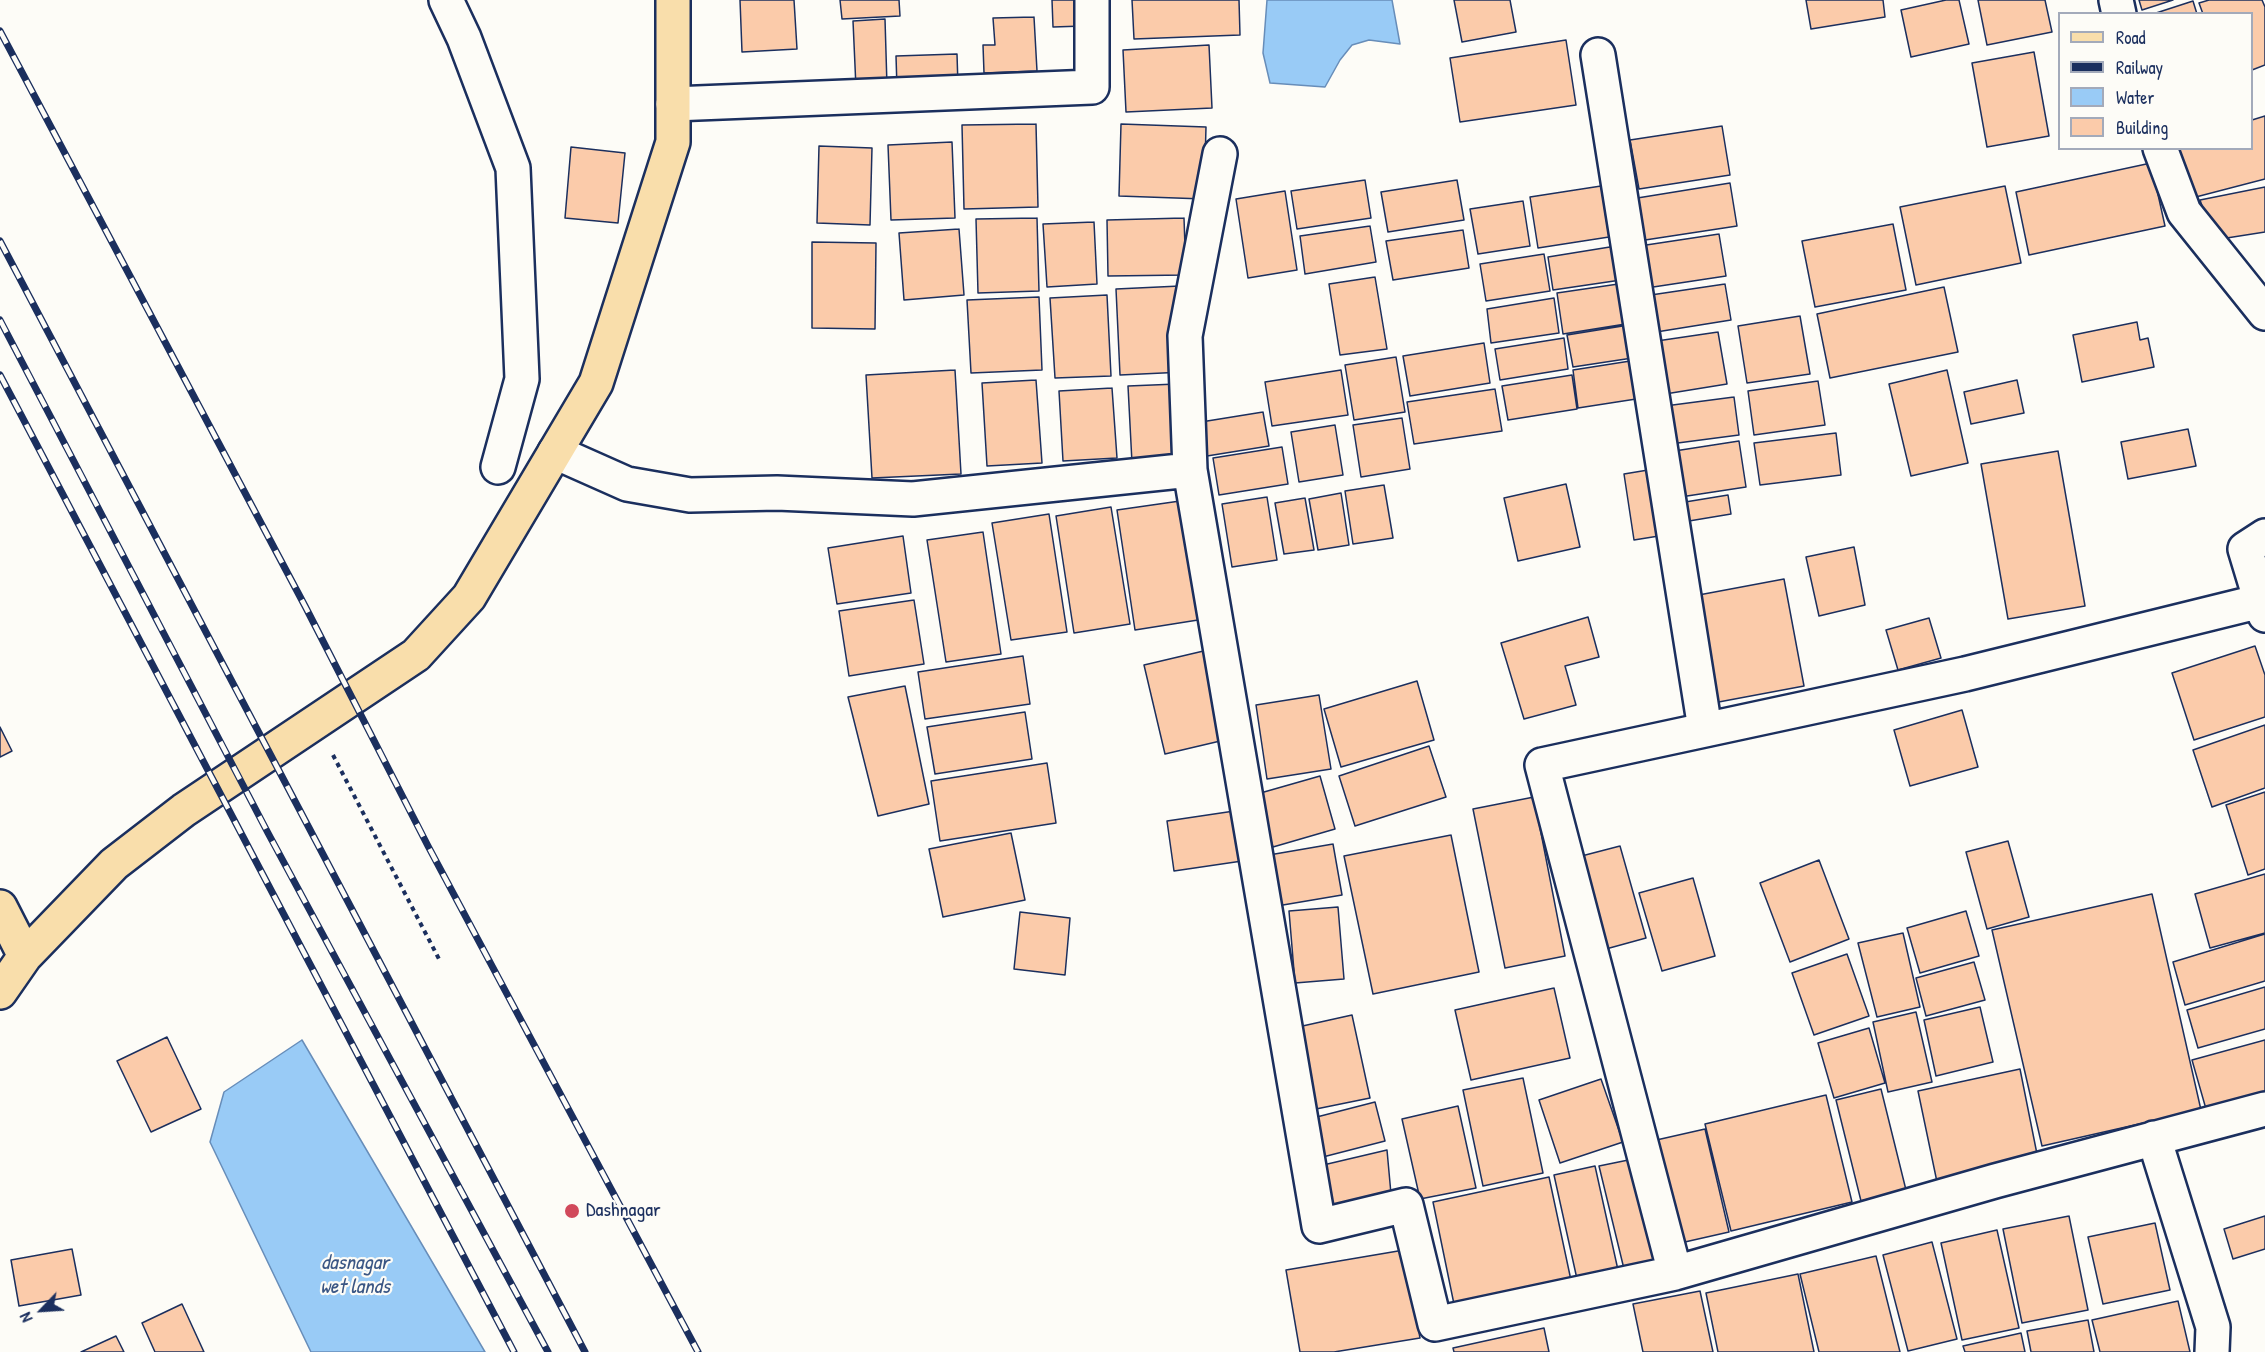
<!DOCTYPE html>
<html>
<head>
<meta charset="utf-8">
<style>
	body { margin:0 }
	#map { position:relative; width:2265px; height:1352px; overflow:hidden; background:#fdfcf7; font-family:"Patrick Hand",sans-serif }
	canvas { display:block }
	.legend { position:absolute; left:2058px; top:12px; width:195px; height:138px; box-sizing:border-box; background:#fdfcf7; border:2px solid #a3aaba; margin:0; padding:8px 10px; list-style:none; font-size:18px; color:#1b2f5e }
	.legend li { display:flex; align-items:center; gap:12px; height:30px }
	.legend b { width:30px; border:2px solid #a3aaba }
	.north { position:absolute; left:12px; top:1280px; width:60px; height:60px; -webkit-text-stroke:4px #fdfcf7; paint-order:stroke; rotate:245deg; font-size:16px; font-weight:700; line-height:24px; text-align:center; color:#1b2f5e }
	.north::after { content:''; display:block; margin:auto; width:21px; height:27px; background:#1b2f5e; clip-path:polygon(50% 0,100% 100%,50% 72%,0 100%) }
</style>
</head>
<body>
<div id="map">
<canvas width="2265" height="1352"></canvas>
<ul class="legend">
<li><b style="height:8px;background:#f9deab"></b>Road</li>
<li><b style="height:8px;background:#1b2f5e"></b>Railway</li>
<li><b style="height:16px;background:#99cbf6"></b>Water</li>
<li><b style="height:16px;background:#fbcbaa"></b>Building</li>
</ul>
<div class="north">N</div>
</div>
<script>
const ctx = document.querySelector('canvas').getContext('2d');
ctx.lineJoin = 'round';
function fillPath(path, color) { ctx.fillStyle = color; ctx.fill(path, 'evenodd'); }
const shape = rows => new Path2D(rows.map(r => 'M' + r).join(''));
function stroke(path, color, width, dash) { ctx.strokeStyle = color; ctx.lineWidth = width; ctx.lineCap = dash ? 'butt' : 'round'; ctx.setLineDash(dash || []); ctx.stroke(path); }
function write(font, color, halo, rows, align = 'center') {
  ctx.font = font + ' "Patrick Hand",sans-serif'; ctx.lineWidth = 4.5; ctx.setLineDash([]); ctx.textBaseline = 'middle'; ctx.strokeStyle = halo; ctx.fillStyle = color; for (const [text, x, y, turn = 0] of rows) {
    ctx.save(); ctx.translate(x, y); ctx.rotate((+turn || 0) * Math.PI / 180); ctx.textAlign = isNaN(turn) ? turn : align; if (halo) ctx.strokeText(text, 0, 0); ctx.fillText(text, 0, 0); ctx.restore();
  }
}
const water = shape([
	[1267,0,1392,0,1400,44,1369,40,1352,45,1340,60,1325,87,1270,83,1263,53,1267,0],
	[302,1040,485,1352,311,1352,210,1142,224,1092,302,1040]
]);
fillPath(water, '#99cbf6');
stroke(water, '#678db9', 1.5);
const building = shape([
	[740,0,794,0,797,49,742,52,740,0],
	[840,0,899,0,900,16,842,19,840,0],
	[1052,0,1082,0,1083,26,1053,27,1052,0],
	[1132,0,1239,0,1240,35,1134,39,1132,0],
	[1454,0,1510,0,1516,32,1462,42,1454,0],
	[1806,0,1883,0,1885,17,1811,29,1806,0],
	[1946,0,1959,0,1969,44,1911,57,1901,10,1946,0],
	[1978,0,2045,0,2052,32,1987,45,1978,0],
	[2139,0,2173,0,2142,10,2139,0],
	[2209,0,2262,0,2265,7,2265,65,2252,70,2252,14,2203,14,2199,3,2209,0],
	[2193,1,2197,14,2153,14,2193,1],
	[1034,17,1037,71,984,73,983,45,995,45,993,18,1034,17],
	[885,19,887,86,856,88,853,21,885,19],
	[1566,40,1576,105,1460,122,1450,58,1566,40],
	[1209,45,1212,108,1126,112,1123,50,1209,45],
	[2034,52,2049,136,1987,147,1972,63,2034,52],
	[957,54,958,86,897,88,896,56,957,54],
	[2265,116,2265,179,2192,198,2179,148,2252,148,2252,120,2265,116],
	[1036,124,1038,207,964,209,962,125,1036,124],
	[1121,124,1206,127,1204,199,1119,196,1121,124],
	[1722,126,1730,175,1639,189,1630,140,1722,126],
	[952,142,955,218,891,220,888,145,952,142],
	[819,146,872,148,870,225,817,223,819,146],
	[571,147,625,153,618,223,565,218,571,147],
	[2151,163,2165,226,2029,255,2016,192,2151,163],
	[1365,180,1371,218,1297,229,1291,191,1365,180],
	[1457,180,1464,220,1388,232,1381,192,1457,180],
	[1730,183,1737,226,1632,242,1625,200,1730,183],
	[1601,186,1609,237,1538,248,1530,197,1601,186],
	[2005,186,2021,263,1916,285,1900,207,2005,186],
	[2265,187,2265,232,2214,240,2200,200,2265,187],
	[1285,191,1297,270,1248,278,1236,199,1285,191],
	[1523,201,1530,246,1478,254,1470,209,1523,201],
	[1037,218,1039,291,978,293,976,219,1037,218],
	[1184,218,1186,275,1108,276,1107,220,1184,218],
	[1094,222,1097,284,1047,287,1043,224,1094,222],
	[1893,224,1906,290,1815,307,1802,241,1893,224],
	[1370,226,1376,262,1305,274,1300,236,1370,226],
	[959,229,964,295,904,300,899,233,959,229],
	[1463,230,1469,268,1393,280,1386,241,1463,230],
	[1719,234,1726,276,1640,289,1633,247,1719,234],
	[812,242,876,243,875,329,812,328,812,242],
	[1616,246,1621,280,1553,290,1548,257,1616,246],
	[1544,254,1550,291,1486,301,1480,264,1544,254],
	[1375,277,1387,349,1340,355,1329,284,1375,277],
	[1632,282,1638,322,1563,334,1557,293,1632,282],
	[1725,284,1731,320,1650,333,1644,296,1725,284],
	[1180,286,1184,372,1120,375,1116,289,1180,286],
	[1944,287,1958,352,1830,378,1817,314,1944,287],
	[1107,295,1111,376,1055,378,1050,298,1107,295],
	[1039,297,1042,370,971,373,967,300,1039,297],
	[1554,298,1559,333,1491,343,1487,309,1554,298],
	[1800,316,1810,374,1747,383,1738,326,1800,316],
	[2137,322,2140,340,2148,338,2154,367,2082,382,2073,335,2137,322],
	[1635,324,1639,357,1573,367,1567,335,1635,324],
	[1718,332,1727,384,1659,395,1650,342,1718,332],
	[1564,338,1568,369,1500,380,1495,349,1564,338],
	[1484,343,1490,383,1410,396,1403,356,1484,343],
	[1396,357,1405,412,1354,420,1345,365,1396,357],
	[1643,359,1649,397,1578,408,1573,370,1643,359],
	[955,370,961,474,872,478,866,375,955,370],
	[1341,370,1348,415,1272,426,1265,382,1341,370],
	[1947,370,1968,463,1911,476,1889,384,1947,370],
	[1572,375,1577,409,1508,420,1502,386,1572,375],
	[1036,380,1042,463,987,466,982,383,1036,380],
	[2017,380,2024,413,1971,424,1964,392,2017,380],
	[1818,381,1825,425,1754,435,1748,391,1818,381],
	[1177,384,1180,461,1132,463,1128,386,1177,384],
	[1112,388,1117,458,1063,461,1059,391,1112,388],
	[1495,389,1502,431,1414,444,1407,402,1495,389],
	[1734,397,1739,435,1670,444,1665,406,1734,397],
	[1263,412,1269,446,1207,456,1201,422,1263,412],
	[1402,418,1410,469,1361,477,1353,425,1402,418],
	[1335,425,1343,475,1299,482,1291,432,1335,425],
	[2188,429,2196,466,2128,479,2121,442,2188,429],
	[1836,433,1841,475,1760,485,1754,443,1836,433],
	[1739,441,1746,487,1674,498,1668,452,1739,441],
	[1282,447,1288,484,1219,495,1213,458,1282,447],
	[2058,451,2085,606,2008,619,1981,464,2058,451],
	[1654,469,1665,535,1634,540,1624,474,1654,469],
	[1566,484,1580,547,1518,561,1504,498,1566,484],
	[1384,485,1393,538,1353,544,1345,491,1384,485],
	[1341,493,1349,545,1318,550,1309,499,1341,493],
	[1728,495,1731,514,1689,521,1688,514,1675,516,1673,504,1728,495],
	[1267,497,1277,560,1232,567,1222,504,1267,497],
	[1305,498,1314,550,1284,554,1275,503,1305,498],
	[1180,501,1198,620,1135,630,1117,510,1180,501],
	[1111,507,1130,624,1074,633,1056,516,1111,507],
	[1049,514,1067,632,1011,640,992,523,1049,514],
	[983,532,1001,654,946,662,927,540,983,532],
	[903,536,911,593,837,604,828,548,903,536],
	[1854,547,1865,605,1819,616,1806,557,1854,547],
	[1784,579,1804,686,1708,704,1688,597,1784,579],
	[914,600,924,664,849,676,839,611,914,600],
	[1588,617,1599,657,1565,666,1576,705,1524,719,1501,643,1588,617],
	[1929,618,1941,658,1898,670,1886,630,1929,618],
	[2255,646,2265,675,2265,717,2194,740,2172,673,2255,646],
	[1212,649,1233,738,1165,754,1144,665,1212,649],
	[1023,656,1030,704,925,719,918,672,1023,656],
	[1417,681,1434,740,1341,767,1324,709,1417,681],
	[905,686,929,804,878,816,848,697,905,686],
	[1319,695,1331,769,1267,779,1256,705,1319,695],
	[1962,710,1978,767,1910,786,1894,730,1962,710],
	[1025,712,1032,759,935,774,927,727,1025,712],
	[2265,725,2265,788,2212,807,2193,750,2265,725],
	[0,727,12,751,0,757,0,727],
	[1429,746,1446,797,1355,826,1339,776,1429,746],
	[1047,763,1056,823,940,841,931,781,1047,763],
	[1320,776,1335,829,1273,847,1257,794,1320,776],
	[2265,792,2265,869,2248,875,2226,805,2265,792],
	[1534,797,1565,956,1505,968,1473,809,1534,797],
	[1241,810,1249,860,1174,871,1167,821,1241,810],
	[1011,833,1025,900,943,917,929,849,1011,833],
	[1451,835,1479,972,1373,994,1344,856,1451,835],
	[2008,841,2029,917,1987,929,1966,852,2008,841],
	[1333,844,1342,895,1277,906,1269,855,1333,844],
	[1620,846,1646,938,1595,952,1570,859,1620,846],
	[1819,860,1849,939,1790,962,1760,883,1819,860],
	[2265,874,2265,933,2210,948,2195,894,2265,874],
	[1693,878,1715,956,1662,971,1639,893,1693,878],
	[2152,894,2201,1110,2042,1146,1992,930,2152,894],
	[1338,907,1344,979,1295,983,1289,911,1338,907],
	[1966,911,1979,956,1920,973,1907,928,1966,911],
	[1020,912,1070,918,1065,975,1014,969,1020,912],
	[1903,933,1920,1007,1877,1017,1858,943,1903,933],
	[2265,934,2265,981,2185,1005,2173,962,2265,934],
	[1847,954,1869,1016,1814,1035,1792,973,1847,954],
	[1974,962,1985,1000,1926,1016,1916,978,1974,962],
	[2265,987,2265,1029,2198,1048,2187,1010,2265,987],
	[1554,988,1570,1058,1471,1080,1455,1010,1554,988],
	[1980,1007,1993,1062,1936,1076,1924,1020,1980,1007],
	[1916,1012,1932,1082,1888,1092,1873,1022,1916,1012],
	[1352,1015,1370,1098,1316,1109,1298,1027,1352,1015],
	[1869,1028,1885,1083,1834,1098,1818,1043,1869,1028],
	[167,1037,201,1109,151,1132,117,1061,167,1037],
	[2265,1040,2265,1100,2208,1116,2192,1060,2265,1040],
	[2020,1069,2038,1159,1937,1182,1918,1091,2020,1069],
	[1523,1078,1543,1173,1483,1186,1463,1090,1523,1078],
	[1601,1079,1623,1142,1560,1163,1539,1100,1601,1079],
	[1881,1089,1906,1190,1861,1201,1836,1100,1881,1089],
	[1826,1095,1852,1202,1731,1231,1705,1124,1826,1095],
	[1375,1102,1385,1141,1319,1158,1309,1119,1375,1102],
	[1458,1106,1476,1188,1420,1199,1402,1119,1458,1106],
	[1705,1129,1729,1232,1676,1244,1652,1141,1705,1129],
	[1387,1150,1391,1194,1334,1205,1319,1166,1387,1150],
	[1643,1157,1668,1259,1624,1269,1599,1166,1643,1157],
	[1595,1166,1618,1270,1577,1279,1554,1175,1595,1166],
	[1549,1177,1572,1285,1455,1309,1433,1202,1549,1177],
	[2069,1216,2088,1310,2022,1323,2003,1229,2069,1216],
	[2265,1216,2265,1249,2233,1259,2224,1229,2265,1216],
	[2155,1223,2170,1290,2103,1304,2088,1237,2155,1223],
	[1997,1230,2019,1328,1962,1340,1941,1243,1997,1230],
	[1932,1242,1957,1339,1908,1351,1883,1255,1932,1242],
	[72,1249,81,1295,19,1306,11,1260,72,1249],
	[1404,1250,1420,1338,1334,1352,1300,1352,1286,1270,1404,1250],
	[1876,1256,1900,1352,1819,1352,1800,1274,1876,1256],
	[1798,1274,1814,1352,1718,1352,1706,1293,1798,1274],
	[1700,1291,1713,1352,1643,1352,1633,1304,1700,1291],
	[2178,1301,2190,1352,2100,1352,2092,1320,2178,1301],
	[182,1304,204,1352,155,1352,142,1323,182,1304],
	[2088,1320,2094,1352,2031,1352,2027,1331,2088,1320],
	[1544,1328,1549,1352,1454,1352,1453,1348,1544,1328],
	[2021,1333,2025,1352,1965,1352,1963,1346,2021,1333],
	[116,1336,124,1352,81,1352,116,1336]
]);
fillPath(building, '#fbcbaa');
stroke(building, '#1b2f5e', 1.5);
const minor = shape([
	[446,0,464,38,513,168,522,379,498,467],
	[2116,0,2119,14],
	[1598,55,1705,729],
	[673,104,1092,87,1092,0],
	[2160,148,2184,212,2265,313],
	[555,452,627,484,690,495,777,493,913,499,1190,470,1319,1226,1406,1205,1435,1324,1675,1273,1542,765,1965,674,2261,601],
	[1190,470,1185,336,1220,154],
	[2265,536,2245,549,2265,615],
	[2154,1138,2213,1327,2212,1352],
	[1675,1273,1995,1181,2265,1109]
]);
const primary = shape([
	[0,907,25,956],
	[0,992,25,956,114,864,184,810,416,655,469,597,596,383,673,142,673,0]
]);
stroke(minor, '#1b2f5e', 38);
stroke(primary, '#1b2f5e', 38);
stroke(shape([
	[333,755,440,961]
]), '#1b2f5e', 4, [4.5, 4.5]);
stroke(minor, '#fdfcf7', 33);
stroke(primary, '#f9deab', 33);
const rail = shape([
	[0,31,305,606,428,846,698,1352],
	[0,241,585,1352],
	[0,320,268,833,548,1352],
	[0,375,514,1352]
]);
stroke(rail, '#1b2f5e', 7);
stroke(rail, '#fdfcf7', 4.5, [14]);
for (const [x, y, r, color] of [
	[572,1211,8,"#d1495b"]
]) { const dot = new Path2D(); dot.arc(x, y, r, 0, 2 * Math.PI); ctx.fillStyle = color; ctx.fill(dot); stroke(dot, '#fdfcf7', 2); }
write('20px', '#1b2f5e', '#fdfcf7', [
	["Dashnagar",586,1211]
], 'left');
write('italic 21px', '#3a5684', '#fdfcf7', [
	["dasnagar",355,1263],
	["wet lands",355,1287]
]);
</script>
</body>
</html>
